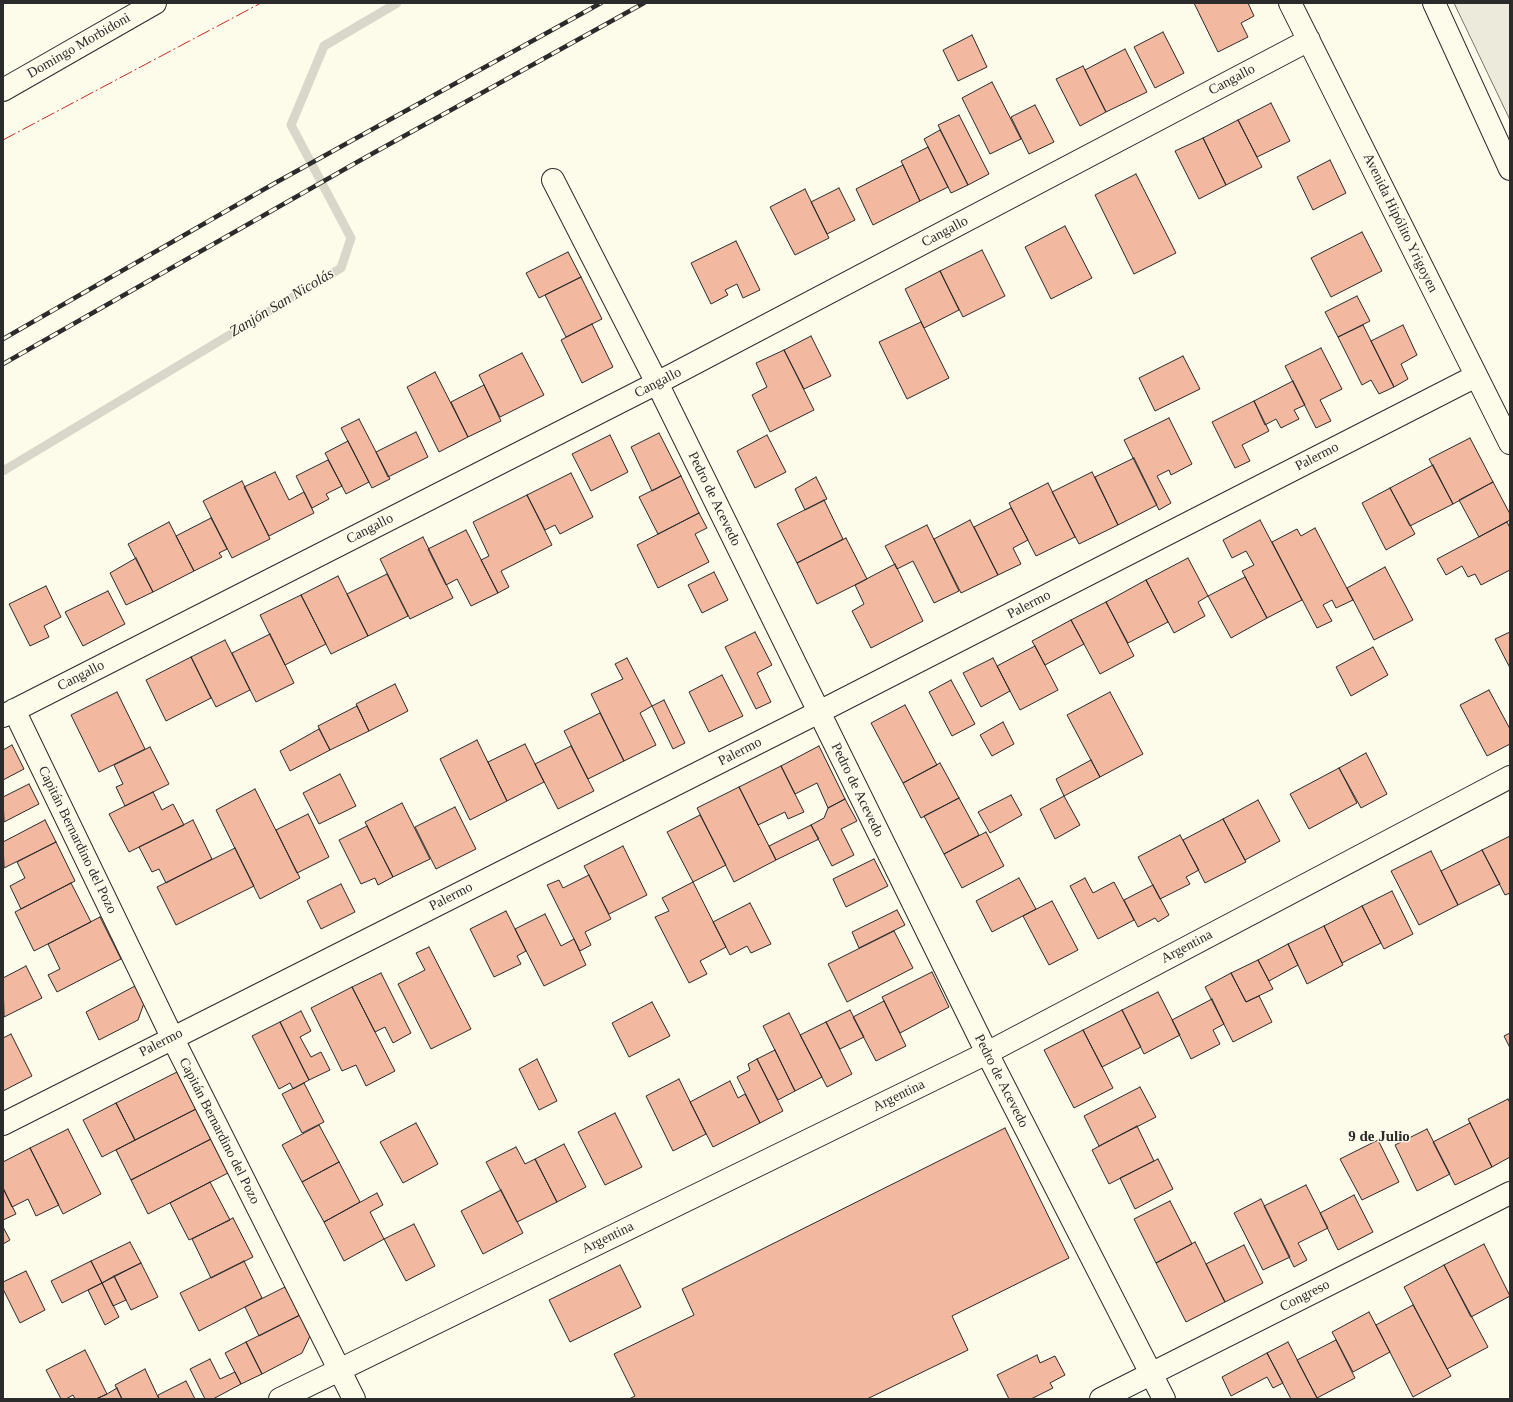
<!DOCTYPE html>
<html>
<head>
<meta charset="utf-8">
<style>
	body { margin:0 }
	#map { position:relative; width:1513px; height:1402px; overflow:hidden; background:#fdfbea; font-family:"Times New Roman",serif }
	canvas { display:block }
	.frame { position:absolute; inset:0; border:4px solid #2b2b2b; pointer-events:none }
</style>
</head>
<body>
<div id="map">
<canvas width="1513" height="1402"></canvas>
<div class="frame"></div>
</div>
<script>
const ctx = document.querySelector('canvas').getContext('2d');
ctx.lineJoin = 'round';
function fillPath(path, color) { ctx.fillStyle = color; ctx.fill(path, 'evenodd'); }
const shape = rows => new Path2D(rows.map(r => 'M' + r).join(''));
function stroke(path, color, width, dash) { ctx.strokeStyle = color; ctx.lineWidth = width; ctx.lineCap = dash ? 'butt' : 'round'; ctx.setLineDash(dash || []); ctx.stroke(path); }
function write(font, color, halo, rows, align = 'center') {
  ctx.font = font + ' "Times New Roman",serif'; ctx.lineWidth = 3; ctx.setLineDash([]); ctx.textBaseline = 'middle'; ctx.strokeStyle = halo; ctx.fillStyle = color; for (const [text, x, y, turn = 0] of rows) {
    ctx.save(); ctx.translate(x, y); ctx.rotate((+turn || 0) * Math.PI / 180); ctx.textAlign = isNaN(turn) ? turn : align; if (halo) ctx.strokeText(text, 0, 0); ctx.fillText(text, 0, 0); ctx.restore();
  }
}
const green = shape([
	[1454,3,1510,3,1510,120,1454,3]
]);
fillPath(green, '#ecebdb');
stroke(green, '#74746e', 1);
stroke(shape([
	[3,471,341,268,351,238,291,125,324,46,397,3]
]), '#d8d7c9', 9);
const building = shape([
	[1194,3,1248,3,1254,16,1241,23,1248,37,1218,52,1194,3],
	[1163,32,1184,73,1155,88,1134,47,1163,32],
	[972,35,987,67,958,81,943,50,972,35],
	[1125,49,1147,92,1106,112,1085,70,1125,49],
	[1083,66,1106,112,1080,126,1056,79,1083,66],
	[992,82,1021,139,990,154,962,98,992,82],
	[1271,103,1290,141,1257,157,1238,120,1271,103],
	[1035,105,1054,142,1029,154,1011,117,1035,105],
	[959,115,989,174,968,185,938,125,959,115],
	[1238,120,1262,167,1226,185,1203,138,1238,120],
	[940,130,968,185,951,193,924,139,940,130],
	[1203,138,1226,185,1199,199,1175,151,1203,138],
	[928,147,948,187,920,201,901,161,928,147],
	[1330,160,1346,193,1313,210,1297,177,1330,160],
	[903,165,920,201,873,225,856,189,903,165],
	[1136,174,1176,253,1134,274,1095,195,1136,174],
	[839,188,855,220,827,234,811,202,839,188],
	[805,189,829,238,795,255,770,207,805,189],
	[1065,226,1092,278,1051,299,1025,247,1065,226],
	[1362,232,1382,271,1331,297,1311,258,1362,232],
	[736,241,760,290,743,298,737,284,725,290,728,295,711,304,691,263,736,241],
	[982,250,1005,296,963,317,940,271,982,250],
	[568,252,581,277,539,298,526,273,568,252],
	[940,271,959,310,924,328,905,289,940,271],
	[581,277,602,319,566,337,545,295,581,277],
	[1357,296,1370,321,1338,337,1325,312,1357,296],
	[921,322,949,378,907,399,879,342,921,322],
	[592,324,613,367,582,383,561,340,592,324],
	[1363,325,1394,387,1379,394,1371,380,1362,385,1338,337,1363,325],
	[1403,325,1417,355,1401,364,1408,379,1394,387,1371,341,1403,325],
	[811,336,831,376,804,389,784,350,811,336],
	[1321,348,1342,389,1320,400,1331,421,1316,428,1285,366,1321,348],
	[784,350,814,410,770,432,752,395,767,387,756,363,784,350],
	[522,353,544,395,500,417,479,375,522,353],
	[1183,356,1200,389,1155,411,1139,378,1183,356],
	[435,372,468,437,439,452,407,387,435,372],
	[1293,381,1305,405,1294,410,1299,419,1281,428,1276,419,1265,425,1254,401,1293,381],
	[484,385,501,421,468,437,451,402,484,385],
	[1254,401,1269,431,1242,445,1250,461,1235,468,1212,422,1254,401],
	[1169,418,1192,464,1171,475,1169,470,1157,476,1171,503,1159,510,1124,440,1169,418],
	[359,419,390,479,372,488,341,428,359,419],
	[416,432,428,457,388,477,376,452,416,432],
	[659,433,681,476,652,491,631,447,659,433],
	[610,435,628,472,591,491,572,454,610,435],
	[767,435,786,472,755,488,737,451,767,435],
	[1470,438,1493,482,1453,504,1429,459,1470,438],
	[348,441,369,482,346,494,325,453,348,441],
	[1134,458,1157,505,1118,525,1095,477,1134,458],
	[328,460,342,486,326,494,329,499,312,508,296,476,328,460],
	[1433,465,1453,504,1410,526,1390,488,1433,465],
	[275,472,289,500,304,492,314,513,269,536,244,487,275,472],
	[1092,472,1118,525,1079,544,1052,492,1092,472],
	[571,473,593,517,560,534,555,525,545,530,527,495,571,473],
	[681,476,699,513,658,534,639,497,681,476],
	[816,477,827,499,805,510,795,489,816,477],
	[242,481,270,539,232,558,203,501,242,481],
	[1493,482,1510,514,1510,520,1479,537,1459,500,1493,482],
	[1048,483,1075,537,1036,556,1009,503,1048,483],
	[1390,488,1415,534,1386,550,1362,503,1390,488],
	[527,495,552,545,501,571,509,587,498,593,481,560,489,556,473,522,527,495],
	[824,500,843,539,797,563,777,524,824,500],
	[1011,508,1028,540,1013,548,1021,564,998,575,974,527,1011,508],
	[699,513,707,528,695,534,709,562,658,588,637,545,699,513],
	[211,518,227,549,219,553,222,557,194,571,176,536,211,518],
	[970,520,998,575,961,593,934,539,970,520],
	[1260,520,1302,600,1267,618,1242,571,1254,565,1246,551,1232,558,1223,540,1260,520],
	[169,522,194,571,153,592,128,544,169,522],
	[1507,522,1510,528,1510,570,1481,585,1475,574,1468,577,1462,566,1446,575,1437,559,1507,522],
	[927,525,959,591,934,603,913,561,897,569,885,546,927,525],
	[1315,528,1353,600,1336,608,1332,600,1323,605,1332,621,1317,628,1272,542,1297,529,1301,536,1315,528],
	[466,530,498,593,471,606,457,579,446,585,428,549,466,530],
	[423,537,453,598,410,619,380,559,423,537],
	[846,538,867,579,817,604,797,563,846,538],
	[136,558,153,592,126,605,110,573,136,558],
	[1188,558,1208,596,1198,602,1205,616,1174,633,1146,580,1188,558],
	[895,564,923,621,871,648,852,611,864,604,855,585,895,564],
	[1385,567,1413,620,1374,640,1347,588,1385,567],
	[714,572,728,600,702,613,688,585,714,572],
	[387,574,408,616,368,636,347,594,387,574],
	[338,576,368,636,331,654,301,595,338,576],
	[1245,577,1267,618,1231,638,1208,596,1245,577],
	[1146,580,1168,622,1128,643,1106,602,1146,580],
	[46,586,61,617,44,626,49,637,30,646,9,604,46,586],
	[108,591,125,624,83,646,65,612,108,591],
	[301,595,326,644,285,665,260,615,301,595],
	[1106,602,1134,656,1100,674,1071,620,1106,602],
	[1071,620,1084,644,1045,665,1032,641,1071,620],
	[755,632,772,665,757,673,771,702,756,709,725,647,755,632],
	[1510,632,1510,668,1495,639,1510,632],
	[270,634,294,683,256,702,232,653,270,634],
	[225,640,250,690,216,707,191,657,225,640],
	[1035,646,1058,690,1020,710,997,666,1035,646],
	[1373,647,1388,675,1351,696,1336,667,1373,647],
	[191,657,211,698,166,721,146,680,191,657],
	[627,658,652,706,640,713,656,745,624,761,591,694,623,679,615,664,627,658],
	[993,658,1010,691,981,707,963,673,993,658],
	[722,675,743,716,709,732,689,692,722,675],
	[951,680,975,724,952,736,929,692,951,680],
	[395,684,408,711,369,731,356,704,395,684],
	[1489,690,1510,729,1510,744,1487,756,1460,705,1489,690],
	[117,692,145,749,99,772,71,715,117,692],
	[1110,692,1143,754,1100,777,1067,715,1110,692],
	[664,700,685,743,673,749,652,706,664,700],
	[905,705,937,765,903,783,871,723,905,705],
	[357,706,369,731,330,750,318,726,357,706],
	[600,713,624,761,588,779,564,731,600,713],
	[1003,722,1014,744,992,756,980,735,1003,722],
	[319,729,330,750,290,771,280,751,319,729],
	[477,740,507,801,470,820,440,759,477,740],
	[525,744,544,782,507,801,488,762,525,744],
	[12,745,24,769,3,780,3,750,12,745],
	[571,746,594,791,558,809,535,764,571,746],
	[819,746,845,799,828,808,817,783,795,794,781,766,819,746],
	[150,747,169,784,125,806,116,787,123,784,114,765,150,747],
	[1366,753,1387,794,1361,808,1339,768,1366,753],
	[1091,760,1100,777,1064,796,1056,779,1091,760],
	[940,763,959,798,921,818,903,783,940,763],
	[781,766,804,812,788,819,785,812,758,825,739,787,781,766],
	[1339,768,1357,803,1309,829,1290,794,1339,768],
	[340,774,356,806,319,824,303,793,340,774],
	[29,784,39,804,4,822,3,797,29,784],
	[739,787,776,860,734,882,697,808,739,787],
	[255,789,300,878,260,899,216,810,255,789],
	[153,792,162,810,173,804,184,825,129,852,109,814,153,792],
	[1011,795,1022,815,990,833,978,812,1011,795],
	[1064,796,1080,825,1055,839,1040,809,1064,796],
	[959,798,979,835,944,854,924,816,959,798],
	[845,799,857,821,841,829,854,855,832,866,811,825,824,818,828,808,845,799],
	[1258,800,1280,841,1245,860,1223,819,1258,800],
	[402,803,430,859,393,877,365,822,402,803],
	[455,807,476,849,436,869,415,827,455,807],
	[308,814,329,857,297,873,276,830,308,814],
	[700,815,726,865,693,882,667,832,700,815],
	[1223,819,1246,862,1205,883,1183,840,1223,819],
	[45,820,56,842,4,868,3,842,45,820],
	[193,820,212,859,166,883,159,869,152,872,139,847,193,820],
	[811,825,819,839,776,860,769,846,811,825],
	[367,826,393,877,378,885,375,878,361,884,339,840,367,826],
	[986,832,1004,866,962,888,944,854,986,832],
	[1180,835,1199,870,1186,877,1190,884,1160,899,1138,857,1180,835],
	[1510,836,1510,893,1505,895,1482,850,1510,836],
	[56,842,75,881,21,909,10,886,25,878,17,862,56,842],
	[623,846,647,895,609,914,584,866,623,846],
	[235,848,254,886,176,925,157,887,235,848],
	[1482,850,1500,884,1458,905,1441,871,1482,850],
	[1431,851,1458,905,1419,925,1391,871,1431,851],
	[874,859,888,886,846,907,833,879,874,859],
	[589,875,611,919,585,932,591,945,580,951,547,885,559,880,563,888,589,875],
	[1019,878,1036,909,992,932,976,901,1019,878],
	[1085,878,1093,893,1114,882,1134,920,1098,939,1070,886,1085,878],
	[693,882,726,947,700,961,707,974,689,983,655,917,669,911,662,898,693,882],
	[71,883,91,922,34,951,15,912,71,883],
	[341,884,355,912,321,929,307,901,341,884],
	[1153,885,1169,915,1158,922,1155,918,1138,927,1124,900,1153,885],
	[1392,891,1413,934,1384,949,1362,906,1392,891],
	[1052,901,1078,950,1049,965,1023,916,1052,901],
	[750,903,771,944,751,953,747,946,730,955,713,922,750,903],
	[1362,906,1381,943,1342,963,1324,926,1362,906],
	[897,910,905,925,859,948,852,932,897,910],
	[506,911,526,951,517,956,521,964,494,977,470,929,506,911],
	[545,914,561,946,574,939,586,965,544,986,515,929,545,914],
	[100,917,121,959,57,992,48,975,60,969,48,944,100,917],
	[1324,926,1343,965,1307,984,1288,944,1324,926],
	[894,931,913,968,847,1002,828,964,894,931],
	[1288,944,1298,965,1269,981,1258,960,1288,944],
	[429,947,471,1029,431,1049,398,984,425,970,416,953,429,947],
	[1258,960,1273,989,1246,1002,1231,973,1258,960],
	[26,966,42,998,4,1017,3,978,26,966],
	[932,972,949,1007,900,1033,882,997,932,972],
	[381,973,411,1033,393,1043,385,1027,375,1032,352,987,381,973],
	[1231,973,1246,1002,1259,996,1272,1022,1233,1042,1205,987,1231,973],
	[135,986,144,1003,138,1020,99,1040,86,1012,135,986],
	[352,987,395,1071,366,1086,356,1065,342,1071,311,1008,352,987],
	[1158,992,1180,1035,1144,1054,1122,1010,1158,992],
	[1212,999,1224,1024,1213,1030,1220,1044,1191,1059,1172,1020,1212,999],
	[884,1001,906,1046,876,1061,853,1017,884,1001],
	[652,1002,670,1036,629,1057,612,1023,652,1002],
	[850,1010,864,1037,840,1049,826,1022,850,1010],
	[1122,1010,1141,1047,1102,1067,1083,1030,1122,1010],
	[301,1011,311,1031,300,1037,311,1057,321,1052,330,1070,309,1080,280,1022,301,1011],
	[789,1013,822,1077,795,1091,763,1026,789,1013],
	[280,1022,309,1080,293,1089,290,1083,279,1089,252,1036,280,1022],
	[826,1022,852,1074,827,1087,800,1035,826,1022],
	[1083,1030,1113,1088,1074,1108,1044,1050,1083,1030],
	[1510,1033,1510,1048,1504,1036,1510,1033],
	[11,1034,32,1076,3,1091,3,1038,11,1034],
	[775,1050,795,1091,778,1100,757,1059,775,1050],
	[537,1059,557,1101,539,1110,519,1069,537,1059],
	[757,1059,783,1111,760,1123,737,1077,750,1070,748,1064,757,1059],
	[177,1072,196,1109,135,1140,116,1103,177,1072],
	[679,1079,706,1134,673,1151,646,1096,679,1079],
	[730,1081,738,1098,745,1094,760,1123,713,1147,690,1102,730,1081],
	[304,1083,324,1122,302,1133,282,1094,304,1083],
	[1140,1087,1156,1117,1099,1146,1084,1116,1140,1087],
	[1508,1099,1510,1103,1510,1157,1492,1167,1468,1119,1508,1099],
	[116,1103,135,1140,102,1157,83,1120,116,1103],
	[196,1109,211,1139,131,1180,116,1150,196,1109],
	[615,1113,642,1167,605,1185,578,1132,615,1113],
	[416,1123,438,1164,403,1183,380,1142,416,1123],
	[1470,1123,1492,1167,1455,1185,1433,1142,1470,1123],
	[319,1125,339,1162,302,1182,282,1145,319,1125],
	[1137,1126,1154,1161,1109,1184,1092,1150,1137,1126],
	[1005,1128,1069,1258,952,1316,968,1350,867,1399,629,1399,635,1396,614,1354,694,1315,682,1289,1005,1128],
	[68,1129,101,1194,63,1214,30,1148,68,1129],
	[1427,1129,1450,1174,1417,1191,1395,1145,1427,1129],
	[211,1139,228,1173,148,1214,131,1180,211,1139],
	[1378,1140,1399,1182,1362,1200,1340,1159,1378,1140],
	[564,1144,586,1187,557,1202,535,1159,564,1144],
	[516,1147,525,1164,535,1159,557,1202,517,1222,486,1162,516,1147],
	[30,1148,59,1205,36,1216,28,1199,12,1207,3,1188,3,1162,30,1148],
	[1158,1159,1173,1189,1135,1209,1120,1178,1158,1159],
	[339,1162,360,1202,324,1222,302,1182,339,1162],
	[210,1182,230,1220,189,1240,170,1203,210,1182],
	[1306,1185,1328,1228,1298,1243,1307,1260,1294,1267,1264,1206,1306,1185],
	[3,1188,16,1214,3,1220,3,1188],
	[501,1190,523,1233,483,1254,461,1211,501,1190],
	[377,1193,383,1205,370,1212,384,1239,344,1261,324,1222,377,1193],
	[1354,1195,1373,1232,1338,1250,1320,1213,1354,1195],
	[1261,1199,1290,1257,1263,1270,1234,1213,1261,1199],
	[1170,1201,1192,1244,1156,1263,1134,1219,1170,1201],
	[233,1218,253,1257,211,1278,192,1239,233,1218],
	[414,1224,435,1266,406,1281,384,1239,414,1224],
	[3,1227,10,1240,3,1244,3,1227],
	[130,1242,141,1263,102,1283,91,1261,130,1242],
	[1195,1242,1225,1302,1186,1322,1156,1263,1195,1242],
	[1484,1244,1510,1296,1471,1317,1444,1265,1484,1244],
	[1244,1245,1263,1283,1225,1302,1206,1264,1244,1245],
	[91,1261,102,1283,62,1303,51,1281,91,1261],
	[244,1261,262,1298,199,1331,180,1293,244,1261],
	[141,1263,158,1297,131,1310,114,1276,141,1263],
	[620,1265,641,1307,570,1342,549,1300,620,1265],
	[1444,1265,1488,1347,1447,1369,1404,1287,1444,1265],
	[26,1271,45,1310,20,1323,3,1289,3,1282,26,1271],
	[114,1276,126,1300,113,1306,102,1283,114,1276],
	[102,1283,119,1317,105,1325,88,1290,102,1283],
	[285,1287,300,1315,259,1336,245,1307,285,1287],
	[1413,1305,1451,1376,1413,1397,1376,1325,1413,1305],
	[1369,1312,1390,1352,1353,1372,1332,1332,1369,1312],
	[300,1315,310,1336,302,1353,262,1374,246,1342,300,1315],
	[1336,1340,1355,1378,1317,1398,1297,1360,1336,1340],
	[246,1342,262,1374,241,1384,225,1353,246,1342],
	[1288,1342,1317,1398,1315,1399,1291,1399,1267,1353,1288,1342],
	[85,1350,107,1394,96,1399,75,1399,73,1395,66,1399,61,1399,46,1370,85,1350],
	[1267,1353,1283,1383,1273,1388,1267,1377,1231,1396,1222,1377,1267,1353],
	[1037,1355,1040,1363,1055,1356,1065,1375,1050,1383,1053,1388,1031,1399,1009,1399,997,1375,1037,1355],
	[210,1359,220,1379,235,1372,241,1384,213,1399,205,1399,190,1369,210,1359],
	[145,1369,159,1399,122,1399,115,1385,145,1369],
	[186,1381,195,1399,159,1399,158,1395,186,1381],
	[117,1388,122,1399,96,1399,107,1394,117,1388]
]);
fillPath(building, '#f2b8a0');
stroke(building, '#2b2b2b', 1);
const minor = shape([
	[1290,3,1510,443],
	[3,90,155,3],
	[553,180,657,383,987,1053,1164,1399],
	[14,710,172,1037,354,1399],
	[3,716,657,383,1309,40],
	[3,1124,819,712,1476,376],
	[280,1399,987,1053,1510,777],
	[1101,1399,1510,1193]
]);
const major = shape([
	[1434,3,1510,169]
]);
stroke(minor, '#2b2b2b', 24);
stroke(major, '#2b2b2b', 24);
stroke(minor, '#fdfbea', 22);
stroke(major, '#fdfbea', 22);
const rail = shape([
	[3,339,275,183,601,3],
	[3,364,359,161,644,3]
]);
stroke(rail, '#2b2b2b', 4.5);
stroke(rail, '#fdfbea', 3, [9]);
stroke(shape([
	[3,140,261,3]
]), '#c62828', 1, [14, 3, 2, 3]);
write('14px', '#2b2b2b', '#fdfbea', [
	["Domingo Morbidoni",79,46,-30],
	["Cangallo",1232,80,-28],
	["Avenida Hipólito Yrigoyen",1400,223,64],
	["Cangallo",945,232,-28],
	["Cangallo",658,383,-27],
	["Palermo",1317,457,-27],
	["Pedro de Acevedo",714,499,64],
	["Cangallo",370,529,-27],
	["Palermo",1029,605,-27],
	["Cangallo",81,676,-27],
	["Palermo",740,752,-27],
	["Pedro de Acevedo",857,790,64],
	["Capitán Bernardino del Pozo",77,840,64],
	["Palermo",451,897,-27],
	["Argentina",1187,947,-28],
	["Palermo",161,1043,-27],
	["Pedro de Acevedo",1001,1081,63],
	["Argentina",899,1096,-26],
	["Capitán Bernardino del Pozo",219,1131,63],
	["Argentina",608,1238,-26],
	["Congreso",1305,1296,-27]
]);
write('italic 15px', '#2b2b2b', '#fdfbea', [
	["Zanjón San Nicolás",282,303,-31]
]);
write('bold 15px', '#2b2b2b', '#fdfbea', [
	["9 de Julio",1379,1137]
]);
</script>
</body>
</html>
